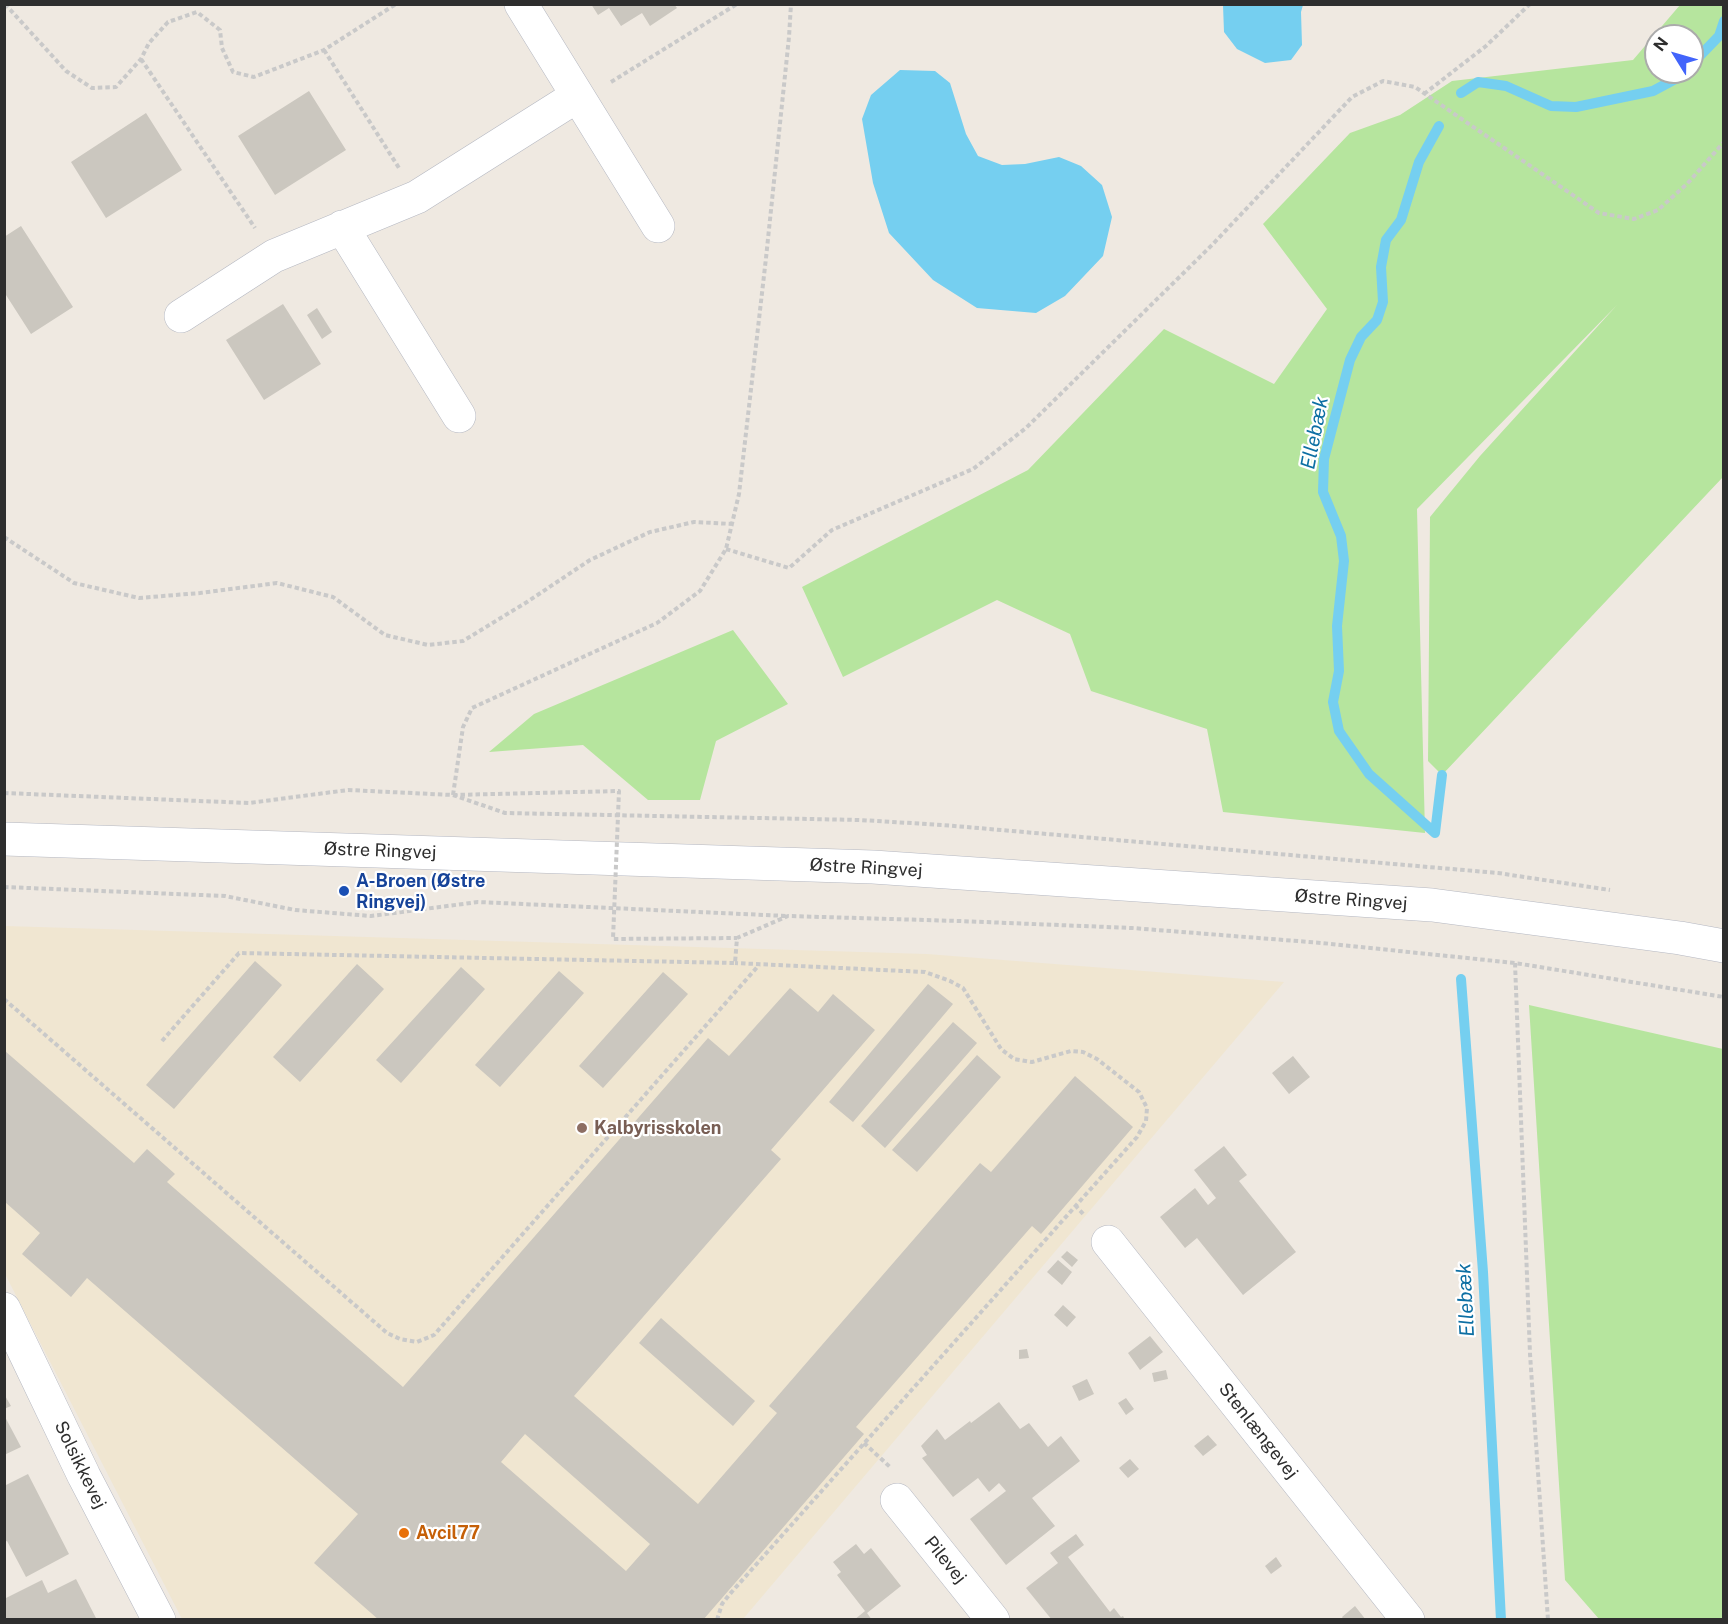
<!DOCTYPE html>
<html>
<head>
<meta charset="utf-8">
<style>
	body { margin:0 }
	#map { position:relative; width:1728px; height:1624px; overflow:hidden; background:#efe9e1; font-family:"Public Sans",sans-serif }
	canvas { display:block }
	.frame { position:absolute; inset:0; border:6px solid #2e2e2e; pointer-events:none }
	.north { position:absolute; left:1644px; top:24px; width:60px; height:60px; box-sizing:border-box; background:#fff; border:2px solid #ababab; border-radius:50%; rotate:307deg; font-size:16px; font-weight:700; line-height:24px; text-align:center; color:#2e2e2e }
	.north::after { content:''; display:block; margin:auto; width:21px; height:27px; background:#4264fb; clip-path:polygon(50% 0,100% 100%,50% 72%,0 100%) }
</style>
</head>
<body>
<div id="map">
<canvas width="1728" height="1624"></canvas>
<div class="frame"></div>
<div class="north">N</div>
</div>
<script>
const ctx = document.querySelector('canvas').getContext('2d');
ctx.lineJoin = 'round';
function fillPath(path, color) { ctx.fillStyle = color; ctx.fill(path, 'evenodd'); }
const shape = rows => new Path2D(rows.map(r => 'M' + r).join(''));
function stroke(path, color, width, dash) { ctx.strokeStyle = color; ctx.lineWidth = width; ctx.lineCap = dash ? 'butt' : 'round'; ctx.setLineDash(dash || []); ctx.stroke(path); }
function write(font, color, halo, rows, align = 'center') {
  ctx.font = font + ' "Public Sans",sans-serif'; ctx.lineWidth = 4.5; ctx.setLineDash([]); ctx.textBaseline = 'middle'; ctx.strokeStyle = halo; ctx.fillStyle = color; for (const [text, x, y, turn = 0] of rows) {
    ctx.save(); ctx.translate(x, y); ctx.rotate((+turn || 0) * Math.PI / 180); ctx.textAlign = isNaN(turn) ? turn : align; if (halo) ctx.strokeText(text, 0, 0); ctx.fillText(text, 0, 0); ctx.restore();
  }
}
fillPath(shape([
	[5,926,927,954,1284,982,743,1619,182,1619,5,1274]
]), '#f0e6d1');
fillPath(shape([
	[1680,5,1723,5,1723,477,1442,775,1428,761,1430,517,1480,456,1617,305,1417,509,1425,833,1223,812,1207,729,1091,691,1070,634,997,600,843,677,802,587,1028,470,1164,329,1274,384,1327,309,1263,224,1350,133,1400,115,1452,81,1633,60],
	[1656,36,1692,36,1692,72,1656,72],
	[733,630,788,704,716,741,700,800,648,800,583,745,489,752,534,714],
	[1529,1005,1723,1049,1723,1619,1599,1619,1565,1580]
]), '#b6e59e');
fillPath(shape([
	[1223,5,1303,5,1301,12,1302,45,1291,60,1265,63,1237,49,1224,32],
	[900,70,935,71,950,83,966,134,978,156,1002,165,1025,164,1059,157,1081,166,1102,185,1112,217,1103,256,1065,296,1036,313,977,308,933,280,889,233,873,183,862,119,871,95]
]), '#75cff0');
stroke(shape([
	[1692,64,1719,36,1724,21],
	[1461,93,1478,82,1506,86,1551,106,1576,107,1653,91,1681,76,1685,72],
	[1435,833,1369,774,1339,731,1333,702,1339,671,1337,626,1344,561,1341,536,1323,492,1324,459,1350,360,1361,337,1377,320,1383,302,1381,267,1386,240,1401,220,1419,162,1439,126],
	[1435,833,1442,775],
	[1461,979,1483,1272,1501,1620]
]), '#75cff0', 10);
fillPath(shape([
	[591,4,674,4,677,8,650,26,642,13,621,26,609,8,598,15],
	[309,91,346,150,275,195,238,136],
	[146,113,182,170,106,218,71,162],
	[21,226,73,307,31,334,6,295,4,296,4,237],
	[283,304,321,364,264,400,226,340],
	[317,308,332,332,322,339,307,315],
	[255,961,282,985,174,1109,146,1085],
	[357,964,384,989,300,1082,273,1057],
	[461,967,485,989,401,1083,376,1060],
	[559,971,584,993,500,1087,475,1065],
	[663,972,688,994,603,1088,579,1066],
	[928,984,953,1004,853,1122,829,1102],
	[790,988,818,1012,833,994,875,1030,771,1150,781,1159,574,1396,698,1504,777,1413,769,1406,980,1163,991,1172,1075,1076,1133,1127,1041,1234,1032,1226,856,1427,864,1434,703,1620,379,1620,314,1563,358,1514,87,1278,71,1297,22,1254,40,1233,5,1202,5,1051,134,1163,147,1149,175,1174,167,1182,403,1387,708,1038,729,1056],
	[525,1434,650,1544,626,1571,501,1462],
	[953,1022,977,1043,885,1148,861,1126],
	[977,1055,1001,1077,917,1172,892,1150],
	[1293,1056,1310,1077,1289,1094,1272,1073],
	[1224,1146,1247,1175,1239,1181,1296,1252,1243,1295,1197,1238,1185,1248,1160,1217,1195,1188,1208,1205,1216,1198,1194,1170],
	[1067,1251,1078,1260,1072,1267,1061,1257],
	[1058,1260,1072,1272,1062,1285,1047,1272],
	[1063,1305,1076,1317,1067,1327,1054,1315],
	[661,1318,755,1401,733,1426,639,1343],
	[1150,1336,1163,1352,1140,1370,1128,1353],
	[1027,1349,1029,1358,1019,1359,1019,1350],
	[1166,1370,1168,1379,1154,1382,1152,1373],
	[1087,1379,1094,1394,1079,1401,1072,1386],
	[4,1394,11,1406,4,1409],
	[1126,1398,1134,1409,1126,1415,1118,1403],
	[999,1402,1020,1429,1029,1423,1048,1447,1061,1436,1080,1461,1032,1498,1055,1526,1006,1565,970,1519,1006,1491,999,1483,989,1492,978,1478,953,1497,922,1458,927,1455,921,1446,937,1429,945,1440,970,1421,971,1423],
	[4,1415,21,1447,4,1455],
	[1208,1435,1217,1445,1203,1456,1194,1446],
	[1130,1459,1139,1469,1128,1478,1119,1468],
	[28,1474,69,1554,26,1577,7,1541,4,1542,4,1486],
	[1076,1534,1084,1545,1068,1557,1110,1612,1114,1608,1121,1617,1123,1616,1125,1620,1052,1620,1026,1588,1058,1563,1050,1553],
	[856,1544,864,1554,871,1548,901,1586,867,1613,872,1620,854,1620,865,1611,837,1575,841,1572,833,1562],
	[1276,1557,1282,1566,1271,1574,1265,1566],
	[76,1579,97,1620,7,1620,4,1614,4,1599,42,1580,48,1593],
	[1355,1606,1366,1620,1344,1620,1342,1617]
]), '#cbc7bf');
const street = shape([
	[521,4,658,226],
	[342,227,459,416],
	[181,316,274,256,417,197,577,96],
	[1108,1242,1408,1620],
	[4,1309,84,1476,159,1620],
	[897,1500,993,1620]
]);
const secondary = shape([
	[4,839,873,867,1432,905,1680,938,1724,946]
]);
stroke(street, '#b4b7c1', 34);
stroke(secondary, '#b4b7c1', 34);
stroke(shape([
	[5,4,66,71,92,88,116,87,141,59,149,43,168,22,197,12,220,30,222,48,233,72,254,77,324,50,396,4],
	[324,50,399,168],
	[141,59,255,228],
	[611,82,737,4],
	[1424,94,1486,46,1530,4],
	[4,537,74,583,139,598,200,593,277,583,333,597,385,635,428,645,463,641,527,602,590,560,650,532,694,522,733,524],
	[726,549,789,568,832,530,973,469,1026,428,1212,245,1352,97,1383,81,1415,87,1599,213,1634,219,1658,210,1687,184,1724,142],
	[4,793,249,803,348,790,453,795,505,813,860,820,943,825,1498,873,1610,890],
	[453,795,463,727,472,708,657,623,700,591,726,549,739,494,766,258,789,37,791,4],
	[4,887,225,896,295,910,371,916,478,902,787,916],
	[1515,963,1530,1354,1548,1620],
	[4,999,387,1333,400,1339,417,1342,434,1335,759,965],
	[162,1041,239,953,735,963,737,938,788,916,959,921,1132,928,1322,943,1515,963,1724,997],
	[1075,1205,1085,1216],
	[864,1443,890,1467],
	[717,1620,722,1604,729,1595,1137,1137,1146,1121,1147,1108,1139,1092,1097,1059,1083,1052,1071,1051,1032,1062,1014,1059,1001,1049,963,988,950,981,925,972,735,963]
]), '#c9c9c9', 4, [4.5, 3]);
stroke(street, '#fff', 33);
stroke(secondary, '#fff', 33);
stroke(shape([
	[453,795,619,791,613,939,737,938]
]), '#c9c9c9', 4, [4.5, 3]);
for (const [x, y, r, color] of [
	[344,891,6,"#1a4fb4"],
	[582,1128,6,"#8d6e63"],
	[404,1533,6,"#e8710a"]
]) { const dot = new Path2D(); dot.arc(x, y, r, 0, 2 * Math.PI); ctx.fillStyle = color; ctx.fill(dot); stroke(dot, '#fff', 2); }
write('18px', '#2e2e2e', '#fff', [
	["Østre Ringvej",380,851,2],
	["Østre Ringvej",866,868,3],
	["Østre Ringvej",1351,900,4],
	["Stenlængevej",1258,1431,52],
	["Solsikkevej",80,1465,64],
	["Pilevej",945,1560,51]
]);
write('bold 18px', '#164399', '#fff', [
	["A-Broen (Østre",356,881],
	["Ringvej)",356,902]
], 'left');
write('bold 18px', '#785e54', '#fff', [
	["Kalbyrisskolen",594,1128]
], 'left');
write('bold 18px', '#c56008', '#fff', [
	["Avcil77",416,1533]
], 'left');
write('italic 20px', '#0d6fa3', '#fff', [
	["Ellebæk",1315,433,-79],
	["Ellebæk",1466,1300,-93]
]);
</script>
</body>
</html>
